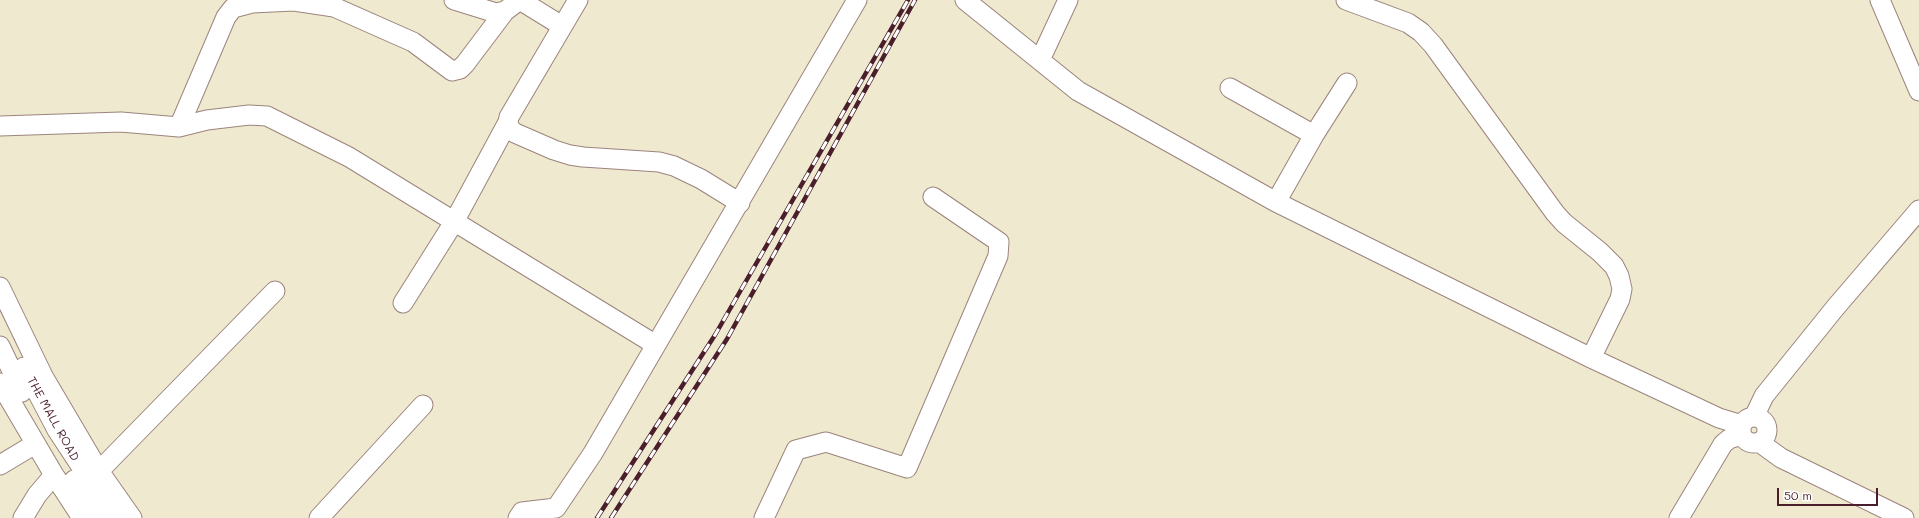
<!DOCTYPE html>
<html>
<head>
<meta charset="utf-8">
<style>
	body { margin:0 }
	#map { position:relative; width:1919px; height:518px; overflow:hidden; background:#eee9cf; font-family:Mali,sans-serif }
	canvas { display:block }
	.scale { position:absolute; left:1777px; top:488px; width:101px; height:18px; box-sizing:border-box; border:2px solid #4a1f2b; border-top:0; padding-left:5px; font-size:12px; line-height:14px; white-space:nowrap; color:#4a1f2b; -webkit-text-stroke:3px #fff; paint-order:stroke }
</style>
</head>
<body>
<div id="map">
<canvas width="1919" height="518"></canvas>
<div class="scale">50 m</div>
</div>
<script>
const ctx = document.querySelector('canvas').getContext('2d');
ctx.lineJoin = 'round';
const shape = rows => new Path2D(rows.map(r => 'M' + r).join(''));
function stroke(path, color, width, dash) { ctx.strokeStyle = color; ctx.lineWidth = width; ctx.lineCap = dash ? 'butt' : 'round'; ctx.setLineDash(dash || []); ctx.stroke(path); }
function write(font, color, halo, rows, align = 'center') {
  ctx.font = font + ' Mali,sans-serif'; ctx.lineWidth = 4; ctx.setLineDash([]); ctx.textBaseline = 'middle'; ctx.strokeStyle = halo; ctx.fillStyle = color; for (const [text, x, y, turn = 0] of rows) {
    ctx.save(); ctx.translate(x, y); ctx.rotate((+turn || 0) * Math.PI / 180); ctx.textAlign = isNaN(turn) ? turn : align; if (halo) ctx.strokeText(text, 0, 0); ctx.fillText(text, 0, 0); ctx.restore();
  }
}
const minor = shape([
	[454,0,496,13,505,11,517,2,523,2,562,26],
	[578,0,509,117,508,122,510,129,515,133,554,150,570,155,583,157,659,162,674,166,701,179,740,203],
	[965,0,1078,91,1276,202,1591,358,1719,418,1742,425],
	[1346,0,1408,23,1421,32,1433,45,1555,213,1564,223,1600,252,1614,266,1619,276,1622,289,1620,299,1591,358],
	[1880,0,1919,91],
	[1040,60,1068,0],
	[1230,88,1314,135],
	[0,126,121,122,179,127,207,120,249,115,267,116,349,157,656,345],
	[179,127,226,17,233,8,252,3,294,1,334,7,413,42,452,71,460,69,465,64,505,11],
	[1276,202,1314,135,1347,83],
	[0,287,43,376,99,471,132,518],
	[403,303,454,222,508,122],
	[0,346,22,392],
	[24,367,57,430,115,518],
	[0,383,54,475,82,518],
	'1741 430a13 13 0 1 1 26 0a13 13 0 1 1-26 0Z',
	[1754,417,1764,396,1835,308,1919,210],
	[1759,442,1781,458,1904,518],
	[0,465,35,444],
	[99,471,275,291],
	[74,480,98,518],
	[23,518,37,495,54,475],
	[319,518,423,405],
	[518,518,522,512,556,508,593,453,857,0],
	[764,518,796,450,826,442,907,468,998,256,999,242,933,197],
	[1679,518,1723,444,1729,439,1741,435]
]);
stroke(minor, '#9c847d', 21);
stroke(minor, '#fff', 19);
const rail = shape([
	[597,518,715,335,908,0],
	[611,518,727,339,915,0]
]);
stroke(rail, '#4a1f2b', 4.5);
stroke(rail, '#fff', 3, [9]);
write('12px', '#4a1f2b', '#fff', [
	["THE MALL ROAD",53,419,61]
]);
</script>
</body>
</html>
